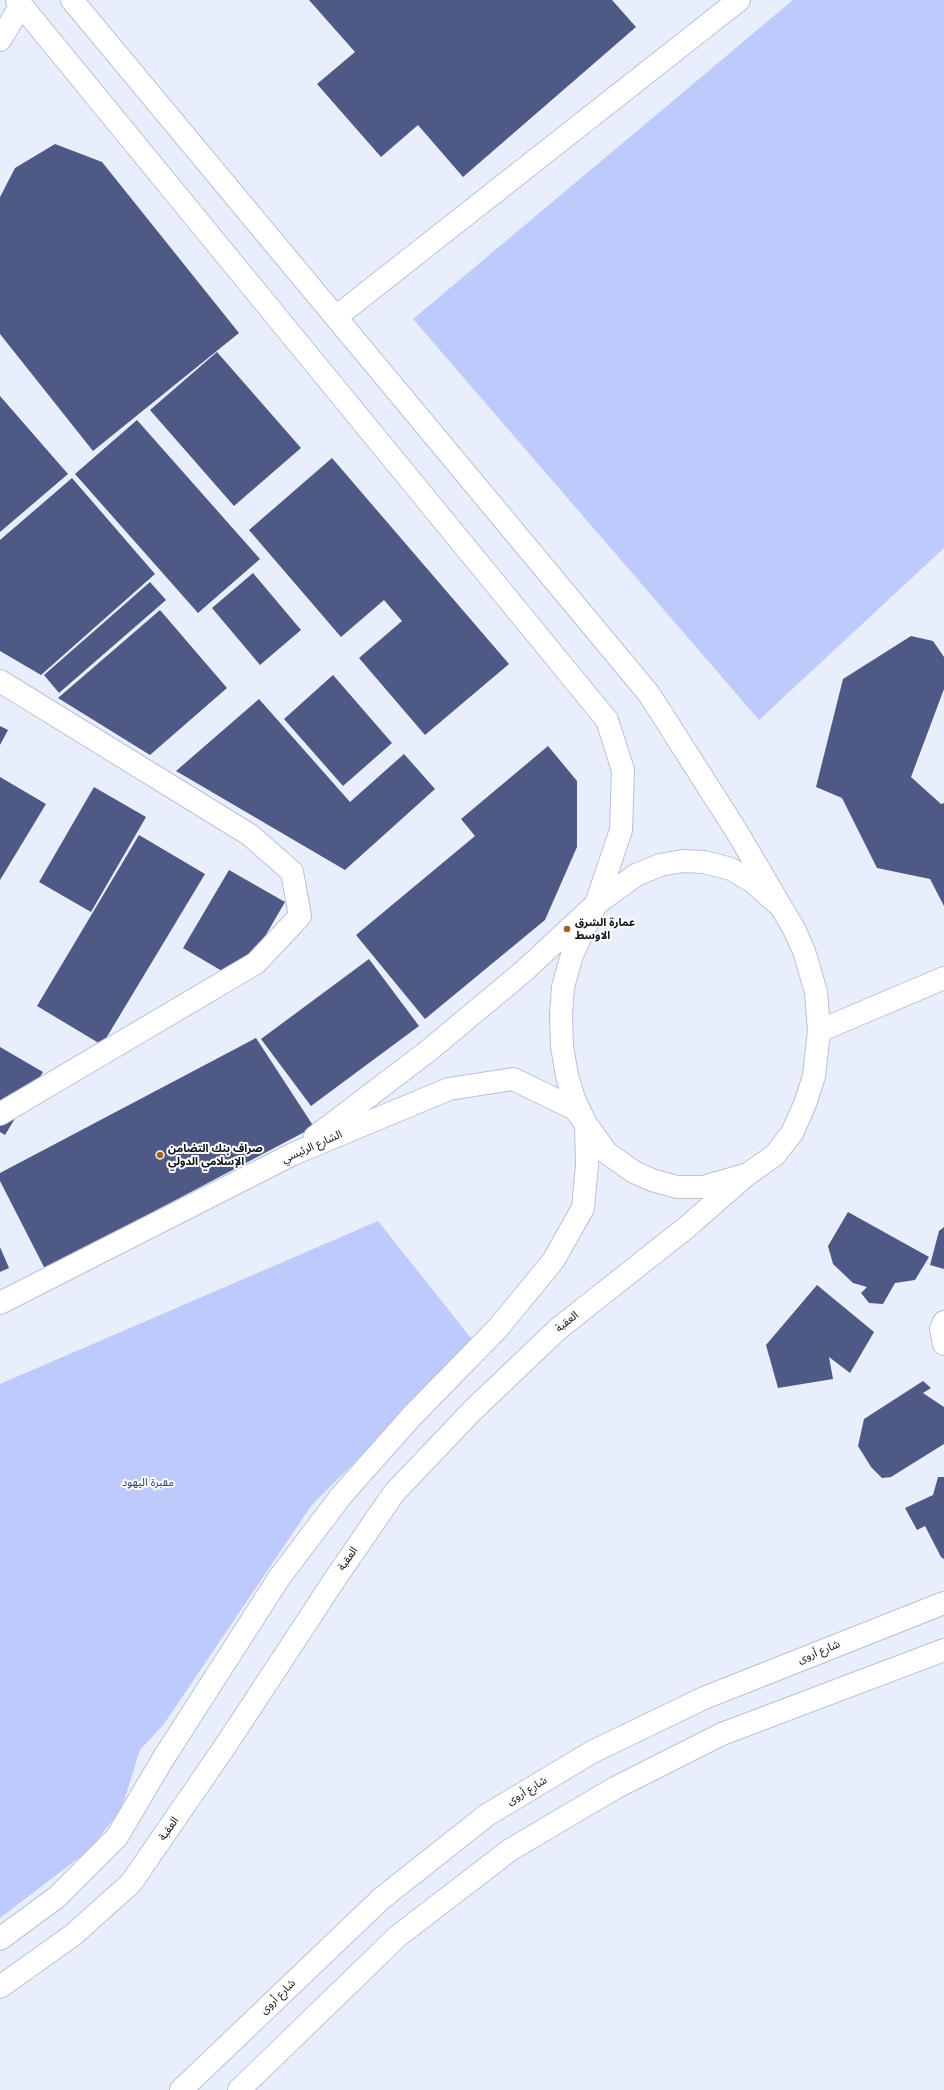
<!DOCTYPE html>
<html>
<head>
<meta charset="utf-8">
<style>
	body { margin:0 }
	canvas { display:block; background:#e9eefd }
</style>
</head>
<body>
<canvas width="944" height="2090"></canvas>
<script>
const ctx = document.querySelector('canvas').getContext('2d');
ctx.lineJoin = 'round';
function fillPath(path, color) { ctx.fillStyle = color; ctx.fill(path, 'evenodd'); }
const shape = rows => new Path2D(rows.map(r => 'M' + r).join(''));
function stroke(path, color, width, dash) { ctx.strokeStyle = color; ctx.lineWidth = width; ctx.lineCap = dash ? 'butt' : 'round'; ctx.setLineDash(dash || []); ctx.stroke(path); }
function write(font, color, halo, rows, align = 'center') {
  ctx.font = font + ' Helvetica,"Noto Sans Arabic",sans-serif'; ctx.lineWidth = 4; ctx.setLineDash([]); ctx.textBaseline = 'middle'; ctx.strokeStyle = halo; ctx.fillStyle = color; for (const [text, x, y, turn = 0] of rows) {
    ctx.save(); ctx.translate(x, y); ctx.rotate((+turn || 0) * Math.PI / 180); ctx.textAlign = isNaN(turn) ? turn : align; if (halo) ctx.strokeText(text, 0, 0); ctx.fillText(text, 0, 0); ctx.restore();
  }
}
fillPath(shape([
	[793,0,944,0,944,548,759,720,413,319],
	[378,1221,474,1342,311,1506,164,1724,140,1750,121,1810,89,1850,0,1918,0,1384]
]), '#bdcafb');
fillPath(shape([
	[309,0,612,0,636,27,463,177,418,125,381,157,317,84,355,52],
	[55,144,102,162,239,333,93,451,0,334,0,197,15,168],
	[217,352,301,448,234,506,150,410],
	[0,396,68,474,0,532],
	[137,420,260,559,198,613,75,474],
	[332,458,509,664,425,735,359,658,402,621,384,600,341,637,249,530],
	[72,478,155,574,41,675,0,651,0,540],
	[253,573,301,630,260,665,212,608],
	[150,582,166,600,59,693,44,675],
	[160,610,227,688,150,755,58,698],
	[911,636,933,641,944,657,944,689,911,777,941,804,944,803,944,906,930,879,877,868,842,798,816,787,843,679],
	[333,675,392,743,343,786,284,719],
	[259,699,350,802,404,754,435,789,345,870,176,771],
	[0,726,8,730,0,745],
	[548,746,577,781,577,847,545,920,425,1019,356,935,475,836,461,819],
	[0,777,46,804,0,880],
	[94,787,146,817,91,912,39,882],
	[139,835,205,874,102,1045,37,1006],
	[229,870,285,902,239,981,183,948],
	[369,959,419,1026,311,1106,261,1039],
	[256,1038,314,1127,45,1269,0,1181,0,1173],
	[0,1047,43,1072,5,1135,0,1132],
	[848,1212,929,1257,915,1280,895,1283,883,1304,869,1303,861,1293,867,1287,853,1283,833,1264,828,1246],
	[944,1227,944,1269,930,1265,939,1231],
	[0,1247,9,1268,0,1272],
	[817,1285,874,1332,850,1373,829,1357,833,1379,778,1388,766,1345],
	[923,1381,931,1388,923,1393,944,1407,944,1444,891,1477,882,1478,871,1467,858,1446,864,1419],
	[938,1477,944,1477,944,1559,941,1557,925,1526,917,1530,905,1508,933,1495]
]), '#4e5986');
const minor = shape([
	[0,40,21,5],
	[336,317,739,0],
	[0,681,250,835,292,872,300,916,256,963,0,1114],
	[819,1031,944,978],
	[944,1322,941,1329,944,1344]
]);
const major = shape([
	[17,0,607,720,623,770,621,830,596,904,524,971,428,1051,315,1137],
	[72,0,649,694,737,832,794,929,804,951,816,992,819,1031,814,1076,805,1104,792,1133,775,1155,748,1174,703,1187,677,1187,652,1180,634,1172,607,1153,586,1124,574,1099,567,1076,562,1046,561,1015,563,987,572,955,596,904,636,875,660,865,683,861,704,862,731,869,753,882,779,905],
	[0,1303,293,1154,449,1089,513,1079,575,1109,586,1124,587,1165,583,1208,553,1261,498,1328,412,1416,341,1496,279,1578,163,1759,117,1837,57,1897,0,1939],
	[0,1987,73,1935,131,1883,226,1745,335,1579,394,1493,472,1411,558,1329,687,1227,743,1178],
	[181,2090,382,1898,487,1815,592,1752,704,1698,944,1603],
	[239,2090,398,1936,510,1850,615,1788,722,1734,944,1650]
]);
stroke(minor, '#bac0da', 24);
stroke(major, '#bac0da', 24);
stroke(minor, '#fff', 22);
stroke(major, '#fff', 22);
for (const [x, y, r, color] of [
	[567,929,4,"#9d6222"],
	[160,1155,4,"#9d6222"]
]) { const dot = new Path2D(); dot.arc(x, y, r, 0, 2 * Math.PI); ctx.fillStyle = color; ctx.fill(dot); stroke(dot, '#fbfbfb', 1.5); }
write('bold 11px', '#0e1019', '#fbfbfb', [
	["عمارة الشرق",575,923],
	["الاوسط",575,936],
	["صراف بنك التضامن",168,1149],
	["الإسلامي الدولي",168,1162]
], 'left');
write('11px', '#0e1019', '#fbfbfb', [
	["الشارع الرئيسي",312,1147,-24],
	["العقبة",567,1322,-39],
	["العقبة",348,1559,-55],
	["شارع أروى",819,1652,-22],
	["شارع أروى",527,1791,-31],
	["العقبة",169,1829,-55],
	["شارع أروى",278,1997,-44]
]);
write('11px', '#323c7a', '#fbfbfb', [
	["مقبرة اليهود",148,1483]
]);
</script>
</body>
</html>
